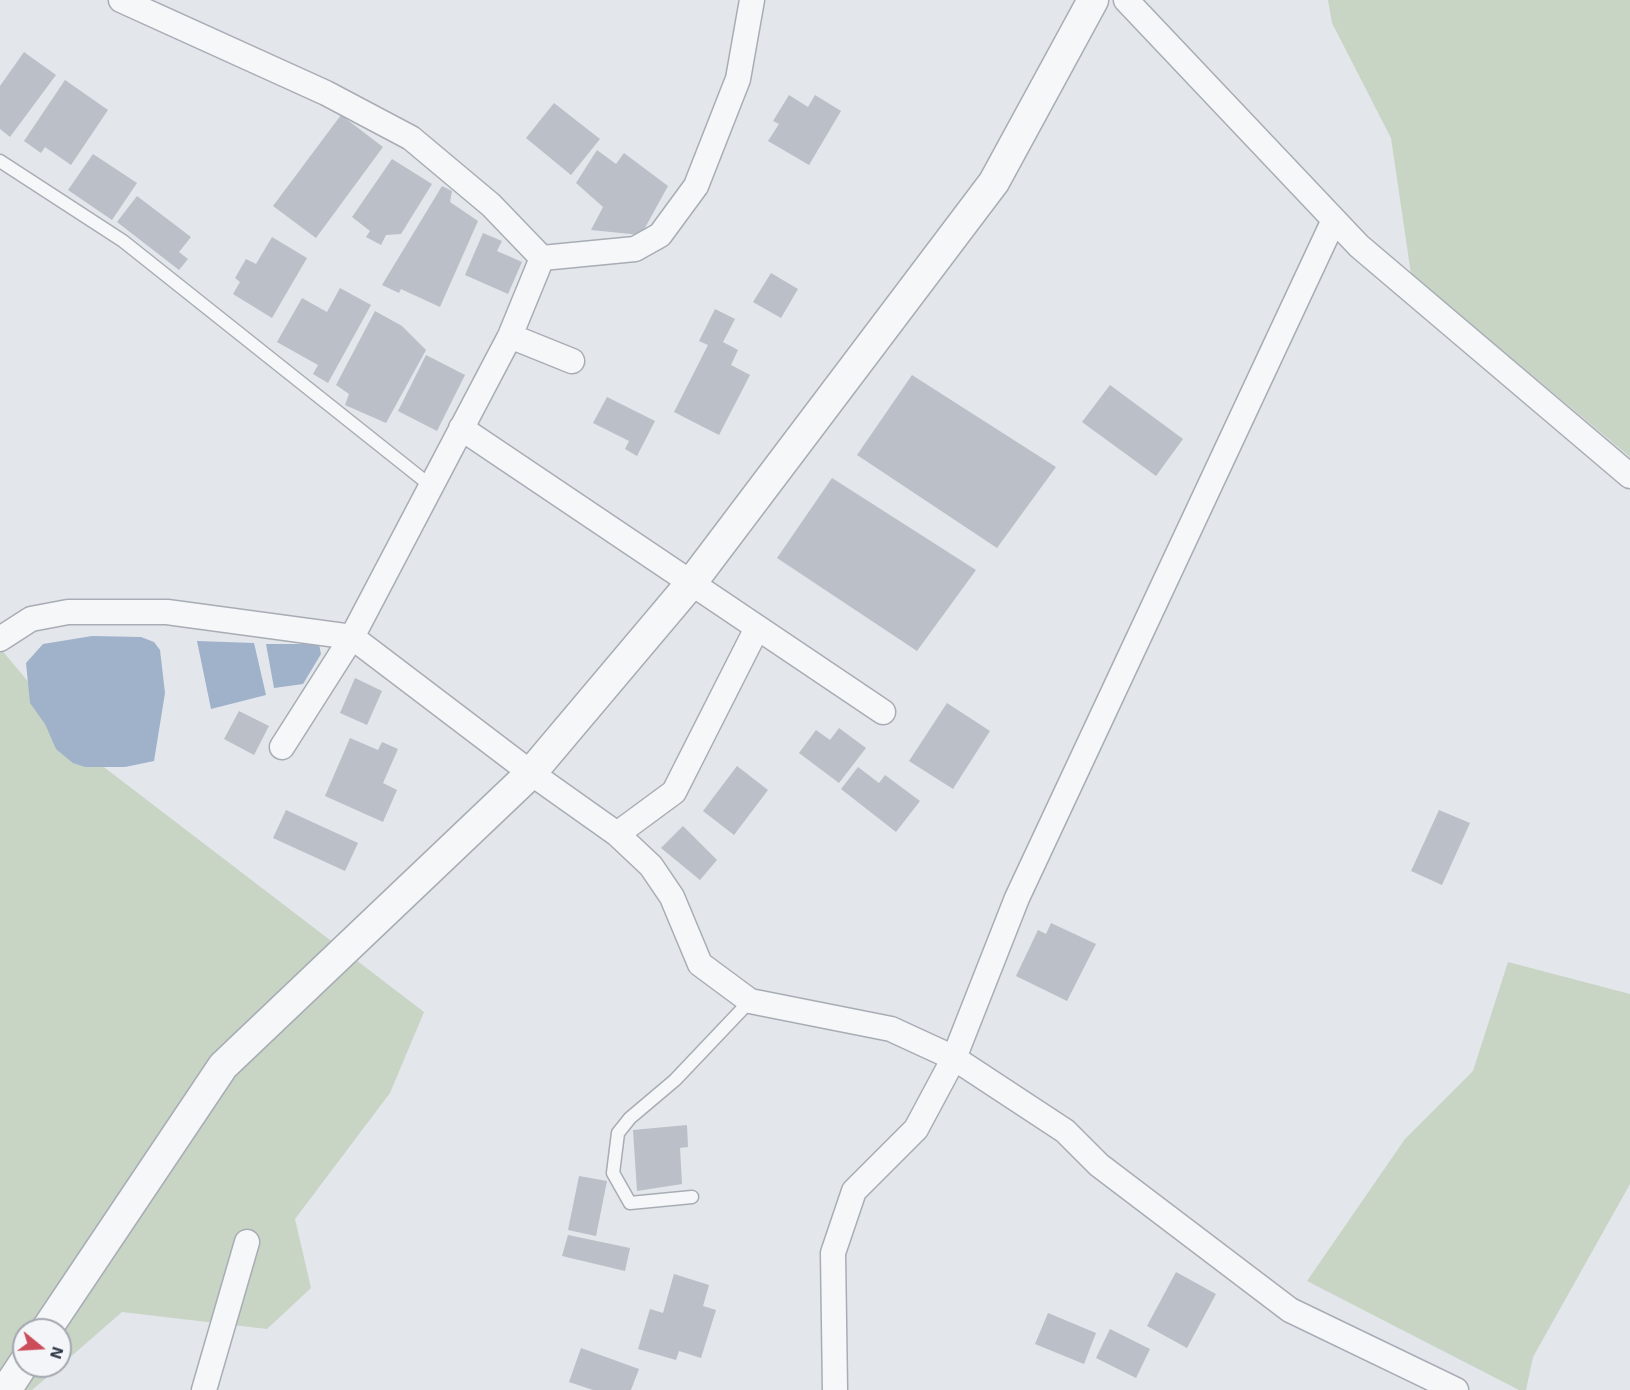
<!DOCTYPE html>
<html>
<head>
<meta charset="utf-8">
<style>
	body { margin:0 }
	#map { position:relative; width:1630px; height:1390px; overflow:hidden; background:#e3e6eb; font-family:"Exo 2",sans-serif }
	canvas { display:block }
	.north { position:absolute; left:12px; top:1318px; width:60px; height:60px; box-sizing:border-box; background:#f3f5f8; border:2px solid #a3a7b0; border-radius:50%; rotate:108deg; font-size:16px; font-weight:700; line-height:24px; text-align:center; color:#2b3343 }
	.north::after { content:''; display:block; margin:auto; width:21px; height:27px; background:#cc4c59; clip-path:polygon(50% 0,100% 100%,50% 72%,0 100%) }
</style>
</head>
<body>
<div id="map">
<canvas width="1630" height="1390"></canvas>
<div class="north">N</div>
</div>
<script>
const ctx = document.querySelector('canvas').getContext('2d');
ctx.lineJoin = 'round';
function fillPath(path, color) { ctx.fillStyle = color; ctx.fill(path, 'evenodd'); }
const shape = rows => new Path2D(rows.map(r => 'M' + r).join(''));
function stroke(path, color, width, dash) { ctx.strokeStyle = color; ctx.lineWidth = width; ctx.lineCap = dash ? 'butt' : 'round'; ctx.setLineDash(dash || []); ctx.stroke(path); }
fillPath(shape([
	[1328,0,1630,0,1630,457,1411,274,1391,138,1332,23],
	[0,648,92,758,424,1012,390,1093,295,1219,311,1288,267,1329,122,1312,60,1366,60,1330,24,1330,24,1366,60,1366,32,1390,0,1390],
	[1508,962,1630,994,1630,1184,1533,1357,1526,1390,1519,1390,1307,1281,1405,1139,1473,1071]
]), '#c8d4c4');
fillPath(shape([
	[92,636,141,637,154,642,160,650,165,693,154,761,125,767,85,767,73,763,56,749,45,724,30,703,26,663,43,644],
	[197,641,254,643,266,695,211,709],
	[266,644,319,644,321,654,303,684,274,688]
]), '#9fb2ca');
fillPath(shape([
	[24,52,56,75,10,137,0,129,0,86],
	[65,80,108,110,71,165,45,147,41,153,24,141],
	[789,95,808,107,815,95,841,111,809,165,768,141,779,124,773,121],
	[554,103,600,139,571,175,526,138],
	[341,115,383,147,316,238,273,206],
	[597,150,616,164,624,153,668,186,641,235,591,230,603,207,576,183],
	[93,154,137,183,112,220,68,190],
	[392,159,432,184,401,234,386,235,381,245,366,237,370,231,352,217],
	[442,186,452,191,450,202,478,221,440,307,401,289,399,293,382,285],
	[137,196,191,237,179,252,188,259,179,270,117,222],
	[483,233,502,241,497,251,522,262,508,294,465,275],
	[272,237,307,258,272,318,233,294,240,282,235,278,246,259,256,264],
	[771,273,798,289,781,318,753,302],
	[340,288,371,305,328,383,313,374,318,365,277,342,302,298,327,312],
	[715,309,735,319,723,342,738,350,731,365,750,375,719,435,674,412,708,345,699,341],
	[375,311,402,326,426,350,386,423,345,405,349,394,336,385],
	[426,355,465,375,437,431,398,411],
	[912,375,1056,467,997,548,857,455],
	[1110,385,1183,439,1156,476,1082,422],
	[607,397,655,421,637,456,625,449,629,441,593,423],
	[832,478,976,570,917,651,777,558],
	[355,678,382,691,367,725,340,713],
	[947,703,990,731,953,789,909,761],
	[239,711,269,726,254,755,224,739],
	[839,728,866,748,839,783,799,753,816,730,830,740],
	[350,738,378,750,382,742,398,749,383,783,397,790,383,822,325,796],
	[737,766,768,790,734,835,703,811],
	[858,767,879,783,885,775,920,801,896,832,841,789],
	[286,810,358,843,345,871,273,838],
	[1439,810,1470,823,1442,885,1411,871],
	[683,826,717,860,700,880,661,848],
	[1051,923,1096,944,1067,1001,1016,976,1038,930,1046,934],
	[687,1125,688,1147,680,1148,682,1184,637,1191,633,1130],
	[579,1176,607,1181,596,1236,568,1230],
	[568,1235,630,1248,625,1271,562,1256],
	[1176,1272,1216,1294,1187,1348,1147,1326],
	[674,1274,709,1285,703,1306,716,1310,701,1358,679,1351,676,1360,638,1349,650,1309,663,1313],
	[1048,1313,1096,1333,1084,1364,1035,1344],
	[1110,1329,1150,1349,1136,1378,1096,1358],
	[581,1348,639,1369,631,1390,593,1390,569,1382]
]), '#babfc8');
const service = shape([
	[0,161,123,241,431,486],
	[692,1197,630,1203,613,1173,618,1133,630,1118,675,1080,750,1001]
]);
const minor = shape([
	[121,0,326,93,411,138,491,205,542,258,635,249,660,235,696,186,738,79,752,0],
	[1126,0,1359,246,1630,476],
	[510,336,572,361],
	[461,428,883,712],
	[0,639,31,619,68,612,167,612,352,637,531,773,617,834,651,866,672,897,700,964,750,1001,891,1029,954,1058,1065,1131,1099,1165,1290,1310,1456,1390],
	[282,747,352,637,510,336,542,258],
	[617,834,674,792,757,628],
	[204,1390,247,1242],
	[835,1390,833,1253,854,1191,916,1129,954,1058,1017,898,1333,222]
]);
const tertiary = shape([
	[46,1330,223,1066,531,773,692,582,994,182,1093,0],
	[6,1390,24,1363]
]);
stroke(service, '#a8adb5', 15);
stroke(minor, '#a8adb5', 27);
stroke(tertiary, '#a8adb5', 33);
stroke(service, '#f6f7f9', 12);
stroke(minor, '#f6f7f9', 24);
stroke(tertiary, '#f6f7f9', 30);
</script>
</body>
</html>
